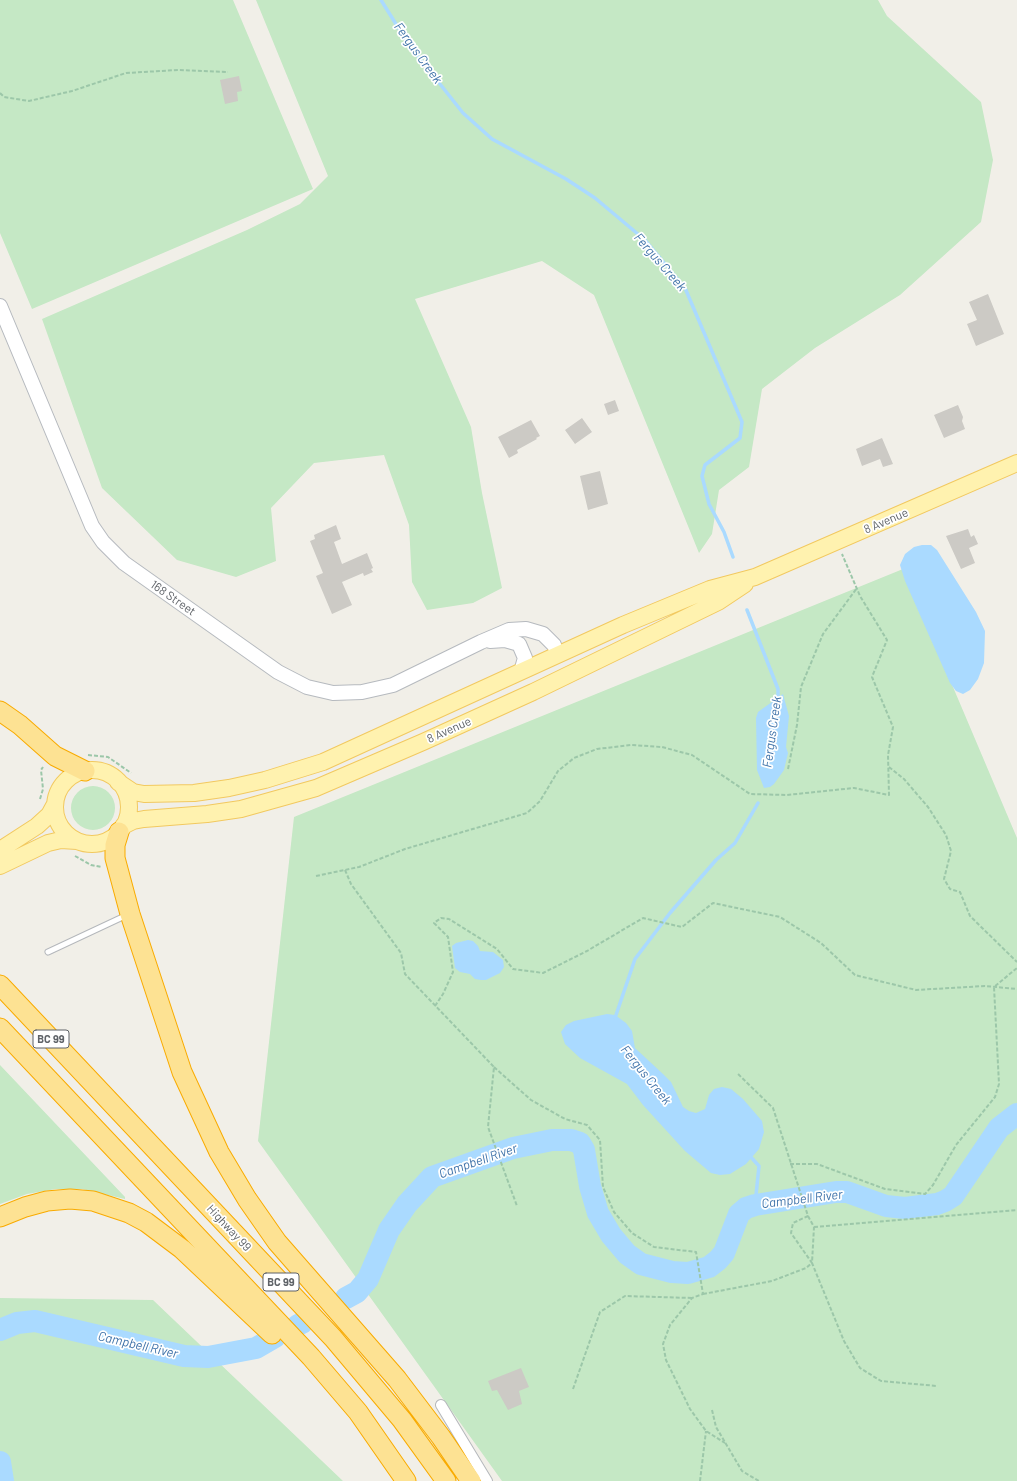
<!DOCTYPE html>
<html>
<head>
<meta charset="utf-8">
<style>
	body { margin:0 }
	canvas { display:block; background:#f1efe8 }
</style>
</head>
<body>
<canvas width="1017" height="1481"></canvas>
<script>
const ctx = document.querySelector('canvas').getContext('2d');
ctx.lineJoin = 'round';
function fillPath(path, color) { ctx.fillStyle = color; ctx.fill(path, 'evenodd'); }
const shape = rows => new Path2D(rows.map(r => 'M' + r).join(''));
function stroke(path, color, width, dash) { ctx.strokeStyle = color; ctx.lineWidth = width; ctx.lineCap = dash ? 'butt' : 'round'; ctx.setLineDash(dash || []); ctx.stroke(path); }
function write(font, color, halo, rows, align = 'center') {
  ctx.font = font + ' Barlow,sans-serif'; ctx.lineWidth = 3.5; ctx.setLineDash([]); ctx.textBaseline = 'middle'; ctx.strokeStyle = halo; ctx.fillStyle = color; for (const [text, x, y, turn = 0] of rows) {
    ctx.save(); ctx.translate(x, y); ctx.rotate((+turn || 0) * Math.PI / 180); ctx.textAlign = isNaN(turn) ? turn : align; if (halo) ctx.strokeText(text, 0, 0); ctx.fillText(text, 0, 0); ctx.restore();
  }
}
fillPath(shape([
	[0,0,233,0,313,189,32,309,0,233],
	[256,0,878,0,887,16,981,102,993,160,981,222,900,295,815,348,762,389,749,467,719,490,712,534,699,553,594,295,542,261,415,299,471,427,482,493,502,588,473,603,427,610,412,582,409,525,384,455,314,463,271,508,276,561,236,577,177,560,102,488,42,319,247,230,300,204,328,176],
	[903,569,1017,838,1017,1481,502,1481,258,1141,294,817],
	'71 808a22 22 0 1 1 44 0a22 22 0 1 1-44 0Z',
	[0,1065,125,1197,125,1199,82,1189,56,1189,27,1194,0,1204],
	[0,1298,153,1300,343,1481,0,1481]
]), '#c5e8c5');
fillPath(shape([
	[922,545,931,545,937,550,976,612,985,631,984,663,978,679,970,690,963,694,956,691,950,683,905,581,900,565,905,554,914,547],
	[783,694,789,716,786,747,788,753,784,770,774,784,770,787,764,788,757,770,756,718,758,712],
	[468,940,473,941,478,946,480,951,493,952,503,960,504,967,500,973,486,980,481,980,475,979,470,974,460,972,455,968,452,946,456,943],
	[607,1014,615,1015,626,1023,632,1031,635,1048,663,1074,671,1082,683,1107,689,1111,696,1113,705,1109,709,1095,714,1089,722,1087,731,1089,743,1099,762,1121,764,1132,759,1149,746,1164,730,1174,720,1175,711,1173,685,1151,643,1105,627,1084,580,1058,565,1044,561,1032,566,1025,574,1021]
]), '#aadaff');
stroke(shape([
	[381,0,409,45,463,113,492,139,566,179,595,198,645,240,685,288,742,422,740,438,705,465,702,476,709,504,724,532,733,557],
	[747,610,778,689,778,701],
	[615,1018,635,959,670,913,716,860,735,843,758,803],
	[749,1155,759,1166,755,1205]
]), '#aadaff', 3.5);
stroke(shape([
	[346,1298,357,1292,368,1279,389,1230,407,1204,432,1177,513,1148,552,1140,571,1140,580,1143,584,1150,590,1186,598,1213,611,1235,627,1254,641,1264,672,1272,688,1273,709,1267,718,1260,724,1253,739,1214,746,1208,755,1205,836,1192,847,1192,886,1206,905,1208,937,1204,945,1201,953,1196,999,1128,1017,1114],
	[298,1325,302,1323],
	[0,1330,17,1323,35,1321,184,1356,208,1357,256,1348,275,1337],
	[0,1462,3,1481]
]), '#aadaff', 22);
fillPath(shape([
	[239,76,242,91,237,92,238,101,225,104,220,80],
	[988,294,1004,334,976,346,967,324,977,320,969,302],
	[615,400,619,411,608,415,604,404],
	[958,405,963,417,962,421,965,429,944,438,934,415],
	[582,418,592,432,575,444,565,430],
	[531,420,540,436,536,438,537,439,517,450,518,453,509,458,498,437],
	[882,438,893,464,883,467,880,459,862,466,856,449],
	[600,471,608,504,588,510,580,476],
	[336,525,341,539,334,542,342,564,367,553,373,568,371,569,373,572,364,576,363,573,342,582,352,605,332,614,316,576,323,573,310,541,315,539,314,535],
	[968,529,971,537,974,535,978,544,969,548,975,563,961,569,946,536],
	[521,1368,529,1387,519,1391,522,1404,508,1410,497,1390,492,1391,488,1381]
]), '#cccac5');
const lane = shape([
	[48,952,127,915]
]);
const street = shape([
	[441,1405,487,1481]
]);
const secondary = shape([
	[0,306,92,526,103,542,124,563,278,672,307,687,333,693,362,692,393,685,481,642,509,630,526,629,543,634,554,645,558,655],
	[490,641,505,640,519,644,525,658,521,672]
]);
const primary = shape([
	'55 807a37 37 0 1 1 74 0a37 37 0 1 1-74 0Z',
	[118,782,133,792,144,794,194,793,229,788,265,780,323,762,623,625,710,589,755,577,1017,463],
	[123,826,133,821,144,819,207,814,241,809,316,788,423,742,533,692,718,602,745,584],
	[0,850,37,826,49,815,55,804],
	[0,866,48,843,61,840,77,841]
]);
const highway = shape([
	[0,711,20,725,55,756,85,771],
	[119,832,115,845,115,858,130,914,182,1072,219,1152,247,1199,277,1242,397,1379,441,1437,471,1481],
	[0,985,333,1338,402,1420,446,1481],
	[0,1028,311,1357,358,1412,406,1481],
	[0,1217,25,1207,47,1201,70,1199,93,1201,129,1213,146,1222,182,1249,272,1334]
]);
stroke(lane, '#b5b8bc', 7);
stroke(street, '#b5b8bc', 12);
stroke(secondary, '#b6babf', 16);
stroke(primary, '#f2c960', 18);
stroke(highway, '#f9ab00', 21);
stroke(shape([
	[0,93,4,97,29,101,72,91,126,73,178,70,228,72],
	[88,755,108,757,131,773],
	[889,767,904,779,928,807,946,835,951,851,944,879,950,889,960,892,970,916,1017,962],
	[788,769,797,725,801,687,823,634,857,588],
	[40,799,43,789,41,770,43,767],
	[75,856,91,865,102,867],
	[345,870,351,884,401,953,405,974,494,1067,488,1127,517,1206],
	[316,876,359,867,405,849,527,813,540,801,558,771,574,758,597,749,631,745,662,747,692,755,750,794,787,795,854,788,889,795,888,755,893,727,872,677,887,640,860,596,842,554],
	[435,1006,443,994,453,972,448,937,434,923,441,918,449,919,497,949,513,969,543,973,587,951,643,918,682,927,713,903,780,917,821,943,855,975,916,990,985,986,1017,989],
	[494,1067,531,1100,565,1119,587,1125,600,1140,603,1187,614,1212,632,1233,654,1247,696,1252,703,1294,692,1298,670,1325,663,1344,666,1360,690,1409,706,1431,725,1443],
	[790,1164,817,1164,885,1189,925,1194,933,1185,956,1145,995,1097,999,1084,994,987,1017,968],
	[808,1216,814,1227,812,1263,844,1341,860,1368,881,1381,937,1386],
	[814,1227,1017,1210],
	[703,1294,772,1281,806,1268,812,1263,791,1233,793,1223,808,1216,773,1108,738,1074],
	[573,1389,600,1312,625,1296,692,1298],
	[712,1410,716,1427,742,1471,759,1481],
	[700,1481,706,1431]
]), '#9cc7a9', 2, [4, 2]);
stroke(lane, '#fff', 5);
stroke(street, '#fff', 10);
stroke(secondary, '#fff', 14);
stroke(primary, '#fff2af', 16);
stroke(highway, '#fde293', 19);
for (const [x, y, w] of [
	[51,1039,36],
	[281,1282,36]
]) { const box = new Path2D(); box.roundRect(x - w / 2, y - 9, w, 18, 3); ctx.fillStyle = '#fff'; ctx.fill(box); stroke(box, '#5f6368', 1); }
write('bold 11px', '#5f6368', null, [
	["BC 99",51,1039],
	["BC 99",281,1282]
]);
write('12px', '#5f6368', '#fff', [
	["8 Avenue",886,521,-23],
	["168 Street",173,598,35],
	["8 Avenue",449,730,-24],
	["Highway 99",229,1228,47]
]);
write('italic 13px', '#4174aa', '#fff', [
	["Fergus Creek",418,53,54],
	["Fergus Creek",660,262,49],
	["Fergus Creek",772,732,-82],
	["Fergus Creek",646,1075,51],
	["Campbell River",478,1161,-19],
	["Campbell River",802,1199,-7],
	["Campbell River",138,1345,13]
]);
</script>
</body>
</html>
